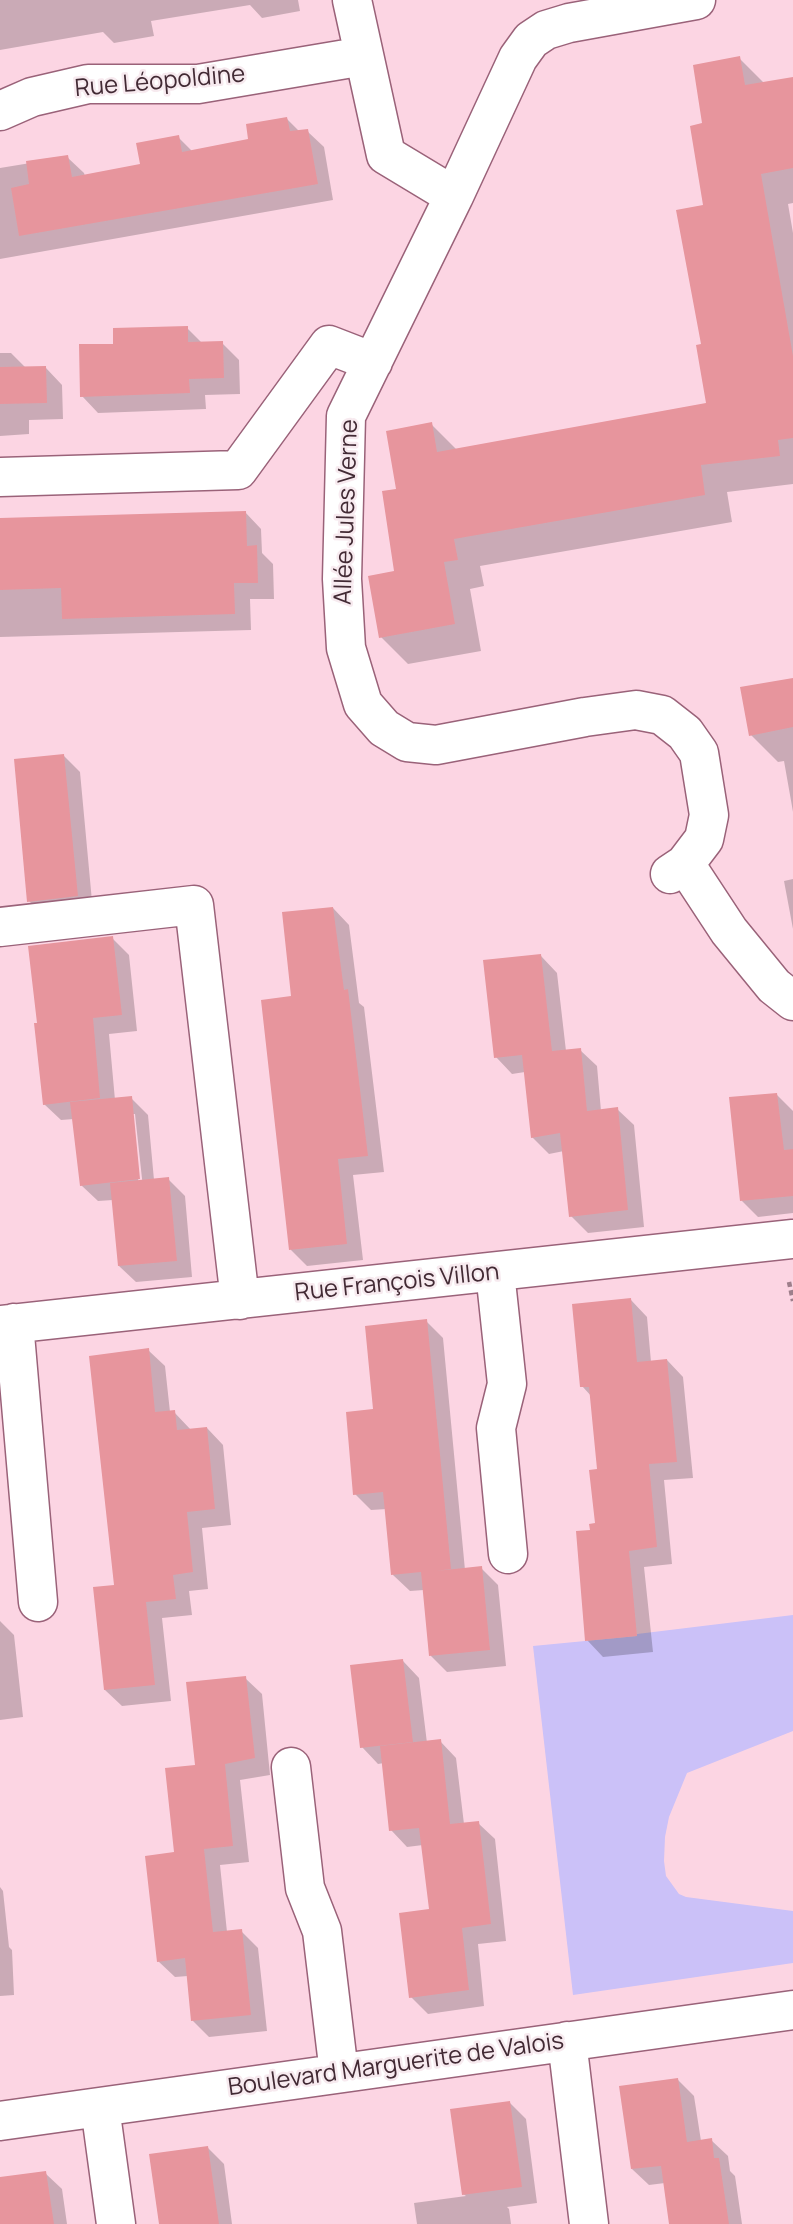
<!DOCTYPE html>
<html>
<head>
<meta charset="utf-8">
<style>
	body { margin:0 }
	canvas { display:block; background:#fcd5e3 }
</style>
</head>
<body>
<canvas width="793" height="2224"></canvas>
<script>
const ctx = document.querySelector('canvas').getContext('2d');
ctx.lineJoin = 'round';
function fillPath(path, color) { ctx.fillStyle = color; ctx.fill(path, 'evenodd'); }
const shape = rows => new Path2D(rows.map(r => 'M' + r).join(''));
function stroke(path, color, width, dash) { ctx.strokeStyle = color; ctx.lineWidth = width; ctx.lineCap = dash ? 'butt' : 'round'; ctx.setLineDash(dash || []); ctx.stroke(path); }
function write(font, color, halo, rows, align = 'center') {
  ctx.font = font + ' Manrope,sans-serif'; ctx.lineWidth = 5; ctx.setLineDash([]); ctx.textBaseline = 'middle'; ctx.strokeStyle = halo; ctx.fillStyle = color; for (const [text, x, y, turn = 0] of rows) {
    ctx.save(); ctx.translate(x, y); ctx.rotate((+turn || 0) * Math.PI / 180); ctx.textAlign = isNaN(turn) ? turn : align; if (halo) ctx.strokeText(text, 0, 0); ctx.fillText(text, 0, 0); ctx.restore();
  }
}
fillPath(shape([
	[793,1615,793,1731,687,1773,669,1817,665,1837,664,1861,666,1876,679,1894,686,1897,793,1911,793,1963,573,1995,533,1646,637,1636,637,1634]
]), '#cbc1f8');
fillPath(shape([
	[0,0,298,0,300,11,262,18,250,5,151,21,154,36,114,43,103,32,0,50],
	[739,58,764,83,793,78,793,203,788,204,793,233,793,484,727,492,732,522,480,566,484,586,470,589,481,651,408,664,381,637,396,572,398,490,431,424,457,450,708,404,703,346,704,124],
	[287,119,300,132,307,131,324,147,333,200,0,259,0,168,67,157,84,173,85,176,142,166,178,137,193,152,250,140],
	[187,328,203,344,222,343,239,360,240,394,205,395,206,409,98,413,82,396,115,345],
	[0,353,11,353,26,368,46,368,62,385,63,419,29,420,29,434,0,436],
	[245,512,261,529,262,553,273,564,274,599,250,599,251,630,0,637,0,519],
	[793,679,793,812,784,761,778,762,751,735],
	[64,756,80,772,93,912,46,918,29,901],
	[793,879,793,929,784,881],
	[333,908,349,925,359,1003,364,1007,384,1172,353,1175,363,1260,307,1266,291,1250],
	[112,938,129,955,137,1031,109,1034,115,1100,131,1098,148,1115,154,1180,168,1179,185,1196,192,1277,136,1282,119,1266,113,1200,98,1201,81,1185,74,1119,61,1120,44,1104],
	[132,1114,135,1114,143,1188,139,1188],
	[541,956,557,973,566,1051,580,1050,597,1066,601,1111,617,1109,634,1125,644,1227,588,1233,571,1216,564,1151,549,1154,532,1137,525,1072,512,1074,496,1057],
	[776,1094,793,1111,793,1213,758,1217,742,1201],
	[631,1300,647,1317,651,1362,667,1360,683,1377,693,1478,664,1480,672,1564,644,1567,653,1652,603,1657,587,1640,592,1532,597,1525,599,1470,592,1397,582,1386],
	[426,1321,443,1338,465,1570,481,1568,498,1585,506,1666,447,1672,431,1656,424,1590,410,1591,393,1575,387,1509,371,1510,355,1494,375,1411],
	[148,1350,165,1366,170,1412,174,1412,191,1430,207,1428,223,1445,231,1525,202,1528,208,1589,189,1591,192,1615,162,1618,171,1701,122,1706,105,1690,116,1586],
	[0,1621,14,1635,23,1717,0,1720],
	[403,1661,419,1678,427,1743,440,1741,456,1758,464,1824,478,1823,495,1839,506,1941,478,1944,484,2006,428,2014,411,1997,431,1911,423,1845,407,1847,391,1830,384,1763,378,1764,362,1747],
	[245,1678,262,1694,270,1775,240,1780,249,1862,220,1865,227,1932,241,1931,258,1948,267,2031,209,2037,193,2021,188,1976,175,1977,158,1961,176,1854,197,1767],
	[0,1887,3,1891,9,1947,12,1950,14,1995,0,1996],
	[678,2080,694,2096,701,2141,711,2140,728,2156,730,2171,735,2176,742,2224,671,2224,665,2183,649,2185,632,2169],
	[510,2103,526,2119,537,2203,507,2207,509,2209,511,2224,417,2224,414,2203,466,2196,463,2194],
	[208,2148,224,2164,232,2224,161,2224],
	[45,2173,62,2189,67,2224,0,2224,0,2179]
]), '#0003');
fillPath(shape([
	[740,56,745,85,793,77,793,168,761,174,793,356,793,438,778,440,780,456,701,465,705,495,454,539,458,560,444,562,455,624,379,638,368,576,394,571,382,491,396,489,386,431,432,422,437,452,706,403,696,345,701,344,676,210,703,205,690,126,702,123,693,65],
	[287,117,290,131,308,129,318,184,19,236,11,188,29,184,26,161,68,155,72,177,140,164,136,143,179,135,182,152,248,139,246,124],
	[188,326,188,342,223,341,224,378,189,379,190,393,80,397,79,344,113,344,113,328],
	[46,366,47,403,0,404,0,367],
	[246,511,247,546,257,545,258,583,234,583,235,614,62,619,61,588,0,590,0,518],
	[793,678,793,727,749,736,740,687],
	[64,754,78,896,27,902,14,759],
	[333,907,344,990,348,989,368,1156,338,1159,347,1244,289,1250,261,1000,291,996,282,912],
	[113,936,122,1015,93,1018,100,1098,43,1105,34,1023,37,1023,28,946],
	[541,954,552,1051,581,1048,587,1111,618,1107,628,1210,569,1217,560,1133,531,1138,522,1055,494,1058,483,960],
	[777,1093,784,1150,793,1149,793,1196,740,1201,729,1097],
	[132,1096,140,1179,80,1186,70,1102],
	[169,1177,177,1261,118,1266,110,1183],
	[631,1298,637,1362,667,1359,677,1462,649,1464,657,1547,629,1551,637,1636,585,1641,576,1531,590,1530,589,1524,595,1523,589,1470,597,1469,589,1387,580,1387,572,1304],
	[427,1319,451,1569,436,1571,482,1566,490,1650,429,1656,421,1572,391,1575,383,1492,353,1495,346,1412,373,1409,365,1326],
	[149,1348,155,1412,175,1410,177,1430,207,1427,215,1509,187,1512,193,1572,173,1575,176,1599,146,1602,155,1685,104,1690,93,1587,114,1585,89,1356],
	[403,1659,413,1742,360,1748,350,1665],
	[246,1676,255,1758,225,1764,233,1846,204,1849,213,1932,242,1929,251,2015,191,2021,185,1958,157,1962,145,1856,174,1852,165,1768,195,1765,186,1682],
	[441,1739,450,1824,479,1821,491,1924,462,1928,469,1990,409,1998,399,1913,429,1909,419,1828,389,1831,380,1746],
	[678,2078,687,2142,712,2138,714,2158,719,2158,729,2224,669,2224,661,2166,631,2169,619,2086],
	[510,2101,522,2187,462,2195,450,2109],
	[208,2146,219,2224,159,2224,149,2154],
	[46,2171,54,2224,0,2224,0,2177]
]), '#e7959d');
const minor = shape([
	[352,0,386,155,454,196],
	[0,111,32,97,88,84,198,84,364,56],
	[0,477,238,470,329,345,373,362],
	[685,864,729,931,774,986,793,1001],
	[670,874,685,864,704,839,709,815,699,753,685,733,662,715,636,710,585,717,436,745,407,742,384,728,363,704,346,648,342,579,346,416,454,196,518,58,531,40,546,30,569,23,696,0],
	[0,927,194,905,240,1300],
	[495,1272,507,1384,496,1428,508,1554],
	[14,1323,38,1602],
	[0,1325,793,1239],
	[291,1767,305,1888,322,1931,339,2073],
	[567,2041,589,2224],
	[100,2107,116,2224],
	[0,2121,793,2010]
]);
stroke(minor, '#9a6279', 41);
stroke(shape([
	[789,1282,793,1301]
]), '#9e7f8b', 4.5, [5, 3.5]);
stroke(minor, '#fff', 38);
write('24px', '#422a34', '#f7eaef', [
	["Rue Léopoldine",160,82,-5],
	["Allée Jules Verne",347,512,-88],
	["Rue François Villon",397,1283,-6],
	["Boulevard Marguerite de Valois",396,2065,-8]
]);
</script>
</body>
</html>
